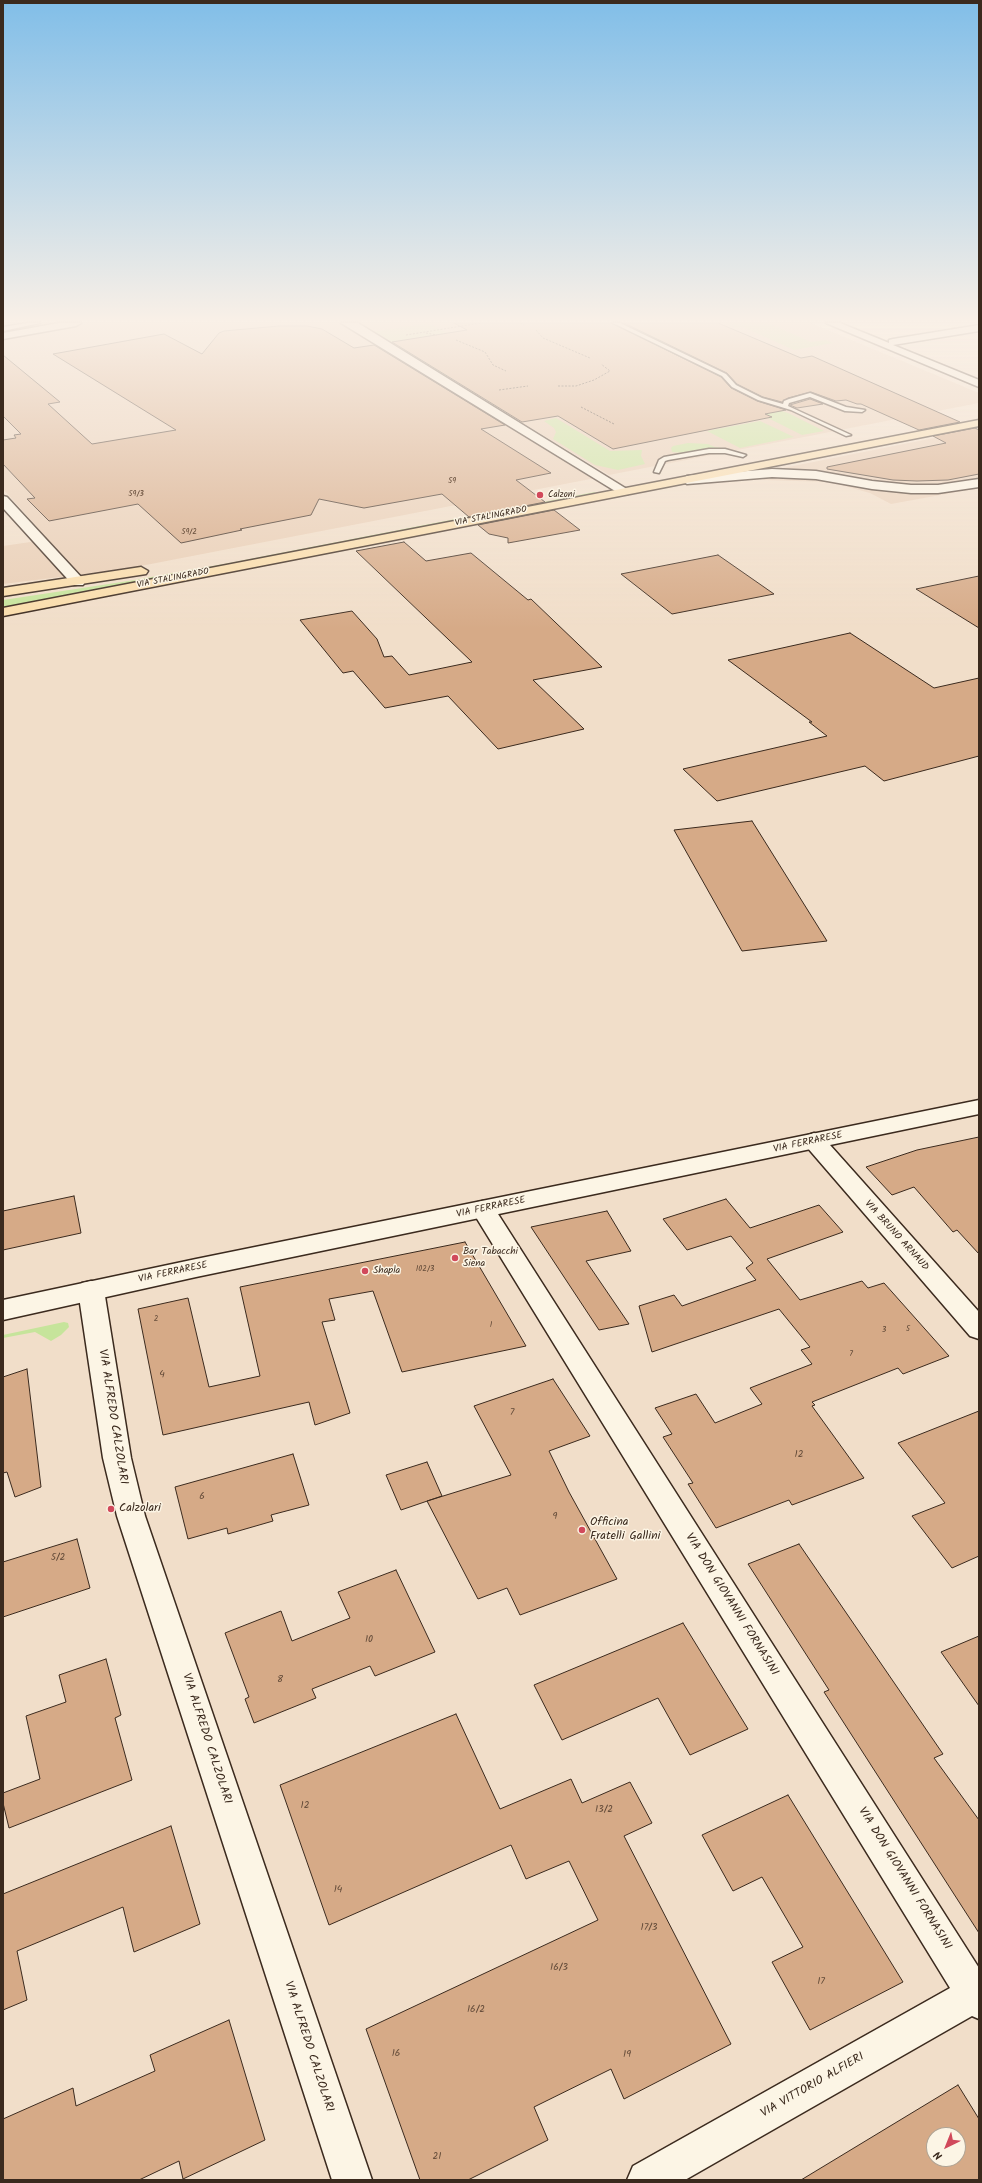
<!DOCTYPE html>
<html>
<head>
<meta charset="utf-8">
<style>
	body { margin:0 }
	#map { position:relative; width:982px; height:2183px; overflow:hidden; background:#f1dec9; font-family:Kalam,sans-serif }
	canvas { display:block }
	.frame { position:absolute; inset:0; border:4px solid #3b2a1e; pointer-events:none }
	.north { position:absolute; left:926px; top:2127px; width:40px; height:40px; box-sizing:border-box; background:#fcf5e5; border:1px solid #afa495; border-radius:50%; rotate:223deg; font-size:11px; font-weight:700; line-height:16px; text-align:center; color:#3b2a1e }
	.north::after { content:''; display:block; margin:auto; width:14px; height:18px; background:#d1495b; clip-path:polygon(50% 0,100% 100%,50% 72%,0 100%) }
</style>
</head>
<body>
<div id="map">
<canvas width="982" height="2183"></canvas>
<div class="frame"></div>
<div class="north">N</div>
</div>
<script>
const ctx = document.querySelector('canvas').getContext('2d');
ctx.lineJoin = 'round';
function fillPath(path, color) { ctx.fillStyle = color; ctx.fill(path, 'evenodd'); }
const shape = rows => new Path2D(rows.map(r => 'M' + r).join(''));
function stroke(path, color, width, dash) { ctx.strokeStyle = color; ctx.lineWidth = width; ctx.lineCap = dash ? 'butt' : 'round'; ctx.setLineDash(dash || []); ctx.stroke(path); }
function write(font, color, halo, rows, align = 'center') {
  ctx.font = font + ' Kalam,sans-serif'; ctx.lineWidth = 3; ctx.setLineDash([]); ctx.textBaseline = 'middle'; ctx.strokeStyle = halo; ctx.fillStyle = color; for (const [text, x, y, turn = 0] of rows) {
    ctx.save(); ctx.translate(x, y); ctx.rotate((+turn || 0) * Math.PI / 180); ctx.textAlign = isNaN(turn) ? turn : align; if (halo) ctx.strokeText(text, 0, 0); ctx.fillText(text, 0, 0); ctx.restore();
  }
}
fillPath(shape([
	[3,323,64,323,3,334],
	[88,323,341,323,601,477,125,569,3,584,3,546,37,541,46,537,3,489,3,339],
	[354,323,811,323,979,393,979,403,609,475,372,332],
	[979,429,979,488,891,504,870,493,830,482,763,480,768,471]
]), '#e9ceb5');
fillPath(shape([
	[429,323,447,333,478,376,452,380,372,332],
	[724,323,768,323,811,342,826,340,833,343,794,350,743,327,735,328],
	[772,408,788,413,824,431,802,435,768,418,771,417,765,414,777,412],
	[556,418,610,451,642,450,641,456,645,464,618,470,595,465,553,439,556,432,554,428,544,421],
	[760,421,794,437,740,448,707,431],
	[688,443,708,444,715,447,728,449,701,449,685,453,672,452,671,448,673,446],
	[594,492,596,493,3,607,3,600,135,580,224,564],
	[64,1322,68,1323,69,1327,61,1335,51,1341,35,1332,3,1338,3,1335]
]), '#c6e49b');
const building = shape([
	[454,323,612,323,721,377,731,388,757,401,786,410,765,414,772,417,613,449,558,416,522,422,392,342,467,330,454,323],
	[624,323,718,323,801,358,812,356,960,422,919,430,861,404,857,404,846,400,836,401,811,392,788,398,782,402,763,397,737,384,727,373,624,323],
	[279,326,307,326,322,329,354,348,374,345,505,425,481,429,551,473,516,480,545,502,469,517,442,494,364,508,319,499,311,515,240,529,242,530,181,543,138,504,49,521,27,499,35,498,3,464,3,440,16,438,14,435,21,434,3,416,3,355,60,402,48,404,92,444,176,430,53,354,164,334,202,354,219,333,224,331,279,326],
	[810,399,823,404,797,408,790,405,810,399],
	[975,428,979,430,979,474,948,480,917,481,893,480,827,469,827,467,946,443,933,436,975,428],
	[554,510,580,530,508,543,508,538,489,534,478,525,554,510],
	[404,542,426,561,471,553,528,600,531,599,602,667,533,680,584,729,498,749,448,696,385,708,353,671,343,673,300,620,352,611,377,639,384,657,392,656,409,675,472,662,356,551,404,542],
	[718,555,774,594,672,614,621,574,718,555],
	[979,576,979,628,916,589,979,576],
	[850,633,934,688,979,678,979,756,884,781,865,766,717,801,683,769,827,736,809,722,812,722,728,660,850,633],
	[752,821,827,941,742,951,674,830,752,821],
	[979,1137,979,1254,957,1230,953,1232,914,1187,892,1195,866,1167,917,1150,979,1137],
	[74,1196,81,1233,3,1250,3,1211,74,1196],
	[726,1199,750,1228,819,1205,843,1232,767,1259,800,1300,862,1281,868,1288,884,1283,949,1356,903,1374,898,1368,812,1402,815,1405,812,1406,864,1478,792,1505,789,1500,716,1528,688,1484,693,1483,663,1437,672,1434,655,1408,696,1394,715,1423,762,1404,750,1388,812,1364,801,1350,810,1347,779,1309,652,1352,639,1306,674,1295,682,1306,756,1280,746,1268,753,1263,731,1236,687,1250,663,1219,726,1199],
	[607,1211,631,1251,586,1261,629,1324,599,1330,531,1227,607,1211],
	[465,1242,526,1346,402,1372,373,1291,329,1299,335,1320,322,1322,350,1413,315,1425,309,1402,163,1435,138,1309,188,1298,209,1387,260,1376,240,1287,465,1242],
	[27,1369,41,1487,15,1497,7,1472,3,1473,3,1377,27,1369],
	[553,1379,590,1436,549,1451,569,1492,617,1579,520,1615,507,1588,478,1599,427,1501,511,1475,474,1406,553,1379],
	[979,1411,979,1556,952,1568,912,1516,945,1503,898,1443,979,1411],
	[293,1454,309,1505,271,1515,273,1521,228,1534,227,1528,188,1539,175,1487,293,1454],
	[427,1462,442,1496,401,1510,386,1475,427,1462],
	[77,1539,90,1588,3,1617,3,1562,77,1539],
	[799,1544,943,1754,934,1758,979,1820,979,1933,824,1692,829,1690,748,1564,799,1544],
	[396,1570,435,1652,375,1676,370,1666,312,1689,316,1698,254,1723,245,1699,249,1697,225,1633,281,1611,292,1641,350,1618,338,1592,396,1570],
	[683,1623,748,1729,690,1755,658,1698,562,1740,534,1685,683,1623],
	[979,1636,979,1706,941,1652,979,1636],
	[106,1659,121,1715,115,1718,132,1780,9,1828,3,1803,3,1793,40,1779,26,1716,66,1702,59,1675,106,1659],
	[456,1714,500,1809,571,1779,582,1803,630,1782,652,1823,624,1836,731,2044,624,2099,611,2069,534,2107,548,2140,468,2180,420,2180,366,2029,598,1920,569,1861,526,1879,511,1845,329,1925,280,1785,456,1714],
	[788,1795,903,1982,810,2030,772,1962,803,1947,762,1877,733,1891,702,1835,788,1795],
	[171,1826,200,1924,134,1952,123,1907,17,1951,27,2000,3,2010,3,1894,171,1826],
	[229,2020,265,2140,183,2179,179,2161,139,2180,3,2180,3,2119,73,2088,76,2106,155,2071,150,2055,229,2020],
	[958,2085,979,2119,979,2180,801,2180,958,2085],
	[934,2135,958,2135,958,2159,934,2159,934,2135]
]);
fillPath(building, '#d6aa87');
stroke(building, '#3b2a1e', 1);
const service = shape([
	[28,323,40,323,3,331,3,327,28,323],
	[613,323,620,323,726,374,736,385,762,398,783,404,784,401,789,399,810,393,846,407,865,410,862,412,845,411,810,397,789,403,788,406,851,435,846,436,791,410,758,400,732,387,722,376,613,323],
	[709,449,725,449,746,455,743,457,725,453,709,453,668,460,665,461,659,473,654,472,659,460,664,457,709,449]
]);
const minor = shape([
	[59,323,81,323,76,326,3,339,3,333,59,323],
	[341,323,358,323,630,491,628,494,620,494,341,323],
	[826,323,840,323,889,343,889,340,893,339,979,325,979,331,893,345,979,380,979,387,826,323],
	[772,469,816,471,872,481,911,485,938,485,979,479,979,487,938,493,911,493,872,489,816,479,772,477,687,484,681,480,687,476,772,469],
	[3,496,7,497,83,579,85,582,83,585,73,585,3,508,3,496],
	[814,1133,822,1136,979,1312,979,1339,970,1336,806,1146,803,1141,806,1136,814,1133],
	[483,1201,491,1203,979,1968,979,2019,972,2016,685,2180,627,2180,633,2166,950,1988,471,1209,475,1203,483,1201],
	[91,1281,100,1283,104,1290,131,1458,145,1516,372,2180,332,2180,117,1516,103,1458,78,1290,82,1283,91,1281]
]);
const secondary = shape([
	[979,1100,979,1114,196,1277,3,1320,3,1300,196,1259,979,1100]
]);
const primary = shape([
	[979,420,979,426,3,616,3,608,979,420],
	[141,567,148,571,146,574,3,596,3,588,141,567]
]);
stroke(service, '#3b2a1e', 3);
stroke(minor, '#3b2a1e', 3);
stroke(secondary, '#3b2a1e', 3);
stroke(primary, '#3b2a1e', 3);
stroke(shape([
	[520,323,524,325],
	[536,330,543,338,590,358],
	[426,333,437,335],
	[406,335,481,323],
	[456,340,485,352,493,365,506,371],
	[558,386,576,386,594,380,610,371,601,364],
	[499,390,528,386],
	[581,407,614,424]
]), '#3b2a1e', 1, [2, 1.5]);
fillPath(service, '#fcf5e5');
fillPath(minor, '#fcf5e5');
fillPath(secondary, '#fcf5e5');
fillPath(primary, '#faddab');
const sky = ctx.createLinearGradient(0, 0, 0, 629);
sky.addColorStop(0, '#81bee8');
sky.addColorStop(0.51, '#f9f0e7');
sky.addColorStop(1, '#f9f0e700');
ctx.fillStyle = sky;
ctx.fillRect(0, 0, 982, 629);
for (const [x, y, r, color] of [
	[540,495,4,"#d1495b"],
	[455,1258,4,"#d1495b"],
	[365,1271,4,"#d1495b"],
	[111,1509,4,"#d1495b"],
	[582,1530,4,"#d1495b"]
]) { const dot = new Path2D(); dot.arc(x, y, r, 0, 2 * Math.PI); ctx.fillStyle = color; ctx.fill(dot); stroke(dot, '#fcf5e5', 1.5); }
write('8px', '#624a38', null, [
	["59",452,482],
	["59/3",136,495],
	["59/2",189,533],
	["102/3",425,1270],
	["2",156,1320],
	["1",491,1326],
	["5",908,1330],
	["3",884,1331],
	["7",851,1355]
]);
write('9px', '#3b2a1e', '#fcf5e5', [
	["Calzoni",548,495]
], 'left');
write('9px', '#3b2a1e', '#fcf5e5', [
	["VIA STALINGRADO",491,517,-11],
	["VIA STALINGRADO",173,579,-11]
]);
write('10px', '#3b2a1e', '#fcf5e5', [
	["VIA FERRARESE",808,1143,-12],
	["VIA FERRARESE",491,1208,-12],
	["VIA BRUNO ARNAUD",896,1236,48],
	["VIA FERRARESE",173,1273,-12]
]);
write('10px', '#3b2a1e', '#fcf5e5', [
	["Bar Tabacchi",463,1252],
	["Siena",463,1264],
	["Shapla",373,1271]
], 'left');
write('10px', '#624a38', null, [
	["4",162,1375],
	["7",512,1413],
	["12",799,1455],
	["6",202,1497],
	["9",555,1517],
	["5/2",58,1558],
	["10",369,1640],
	["8",280,1680],
	["12",305,1806],
	["13/2",604,1810],
	["14",338,1890],
	["17/3",649,1928],
	["16/3",559,1968],
	["17",821,1982],
	["16/2",476,2010],
	["16",396,2054],
	["19",627,2055],
	["21",437,2157]
]);
write('12px', '#3b2a1e', '#fcf5e5', [
	["VIA ALFREDO CALZOLARI",112,1417,81],
	["VIA DON GIOVANNI FORNASINI",731,1605,58],
	["VIA ALFREDO CALZOLARI",206,1739,72],
	["VIA DON GIOVANNI FORNASINI",904,1879,58],
	["VIA ALFREDO CALZOLARI",308,2047,72],
	["VIA VITTORIO ALFIERI",813,2086,-30]
]);
write('12px', '#3b2a1e', '#fcf5e5', [
	["Calzolari",119,1509],
	["Officina",590,1523],
	["Fratelli Gallini",590,1537]
], 'left');
</script>
</body>
</html>
